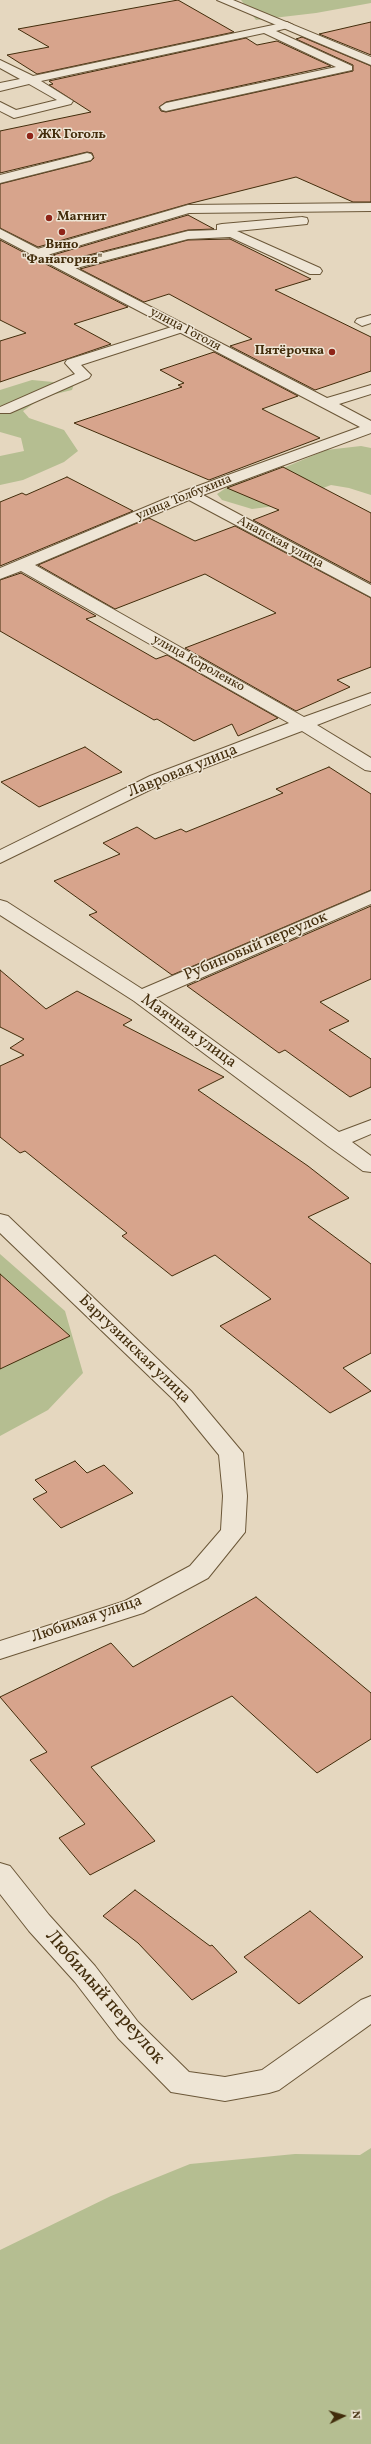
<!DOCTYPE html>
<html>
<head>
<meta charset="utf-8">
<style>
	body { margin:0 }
	#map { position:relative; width:371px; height:2444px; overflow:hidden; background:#e5d7bf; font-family:Vollkorn,serif }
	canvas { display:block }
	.north { position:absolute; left:323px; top:2396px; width:40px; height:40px; -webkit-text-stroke:3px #eee5d5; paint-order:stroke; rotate:85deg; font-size:11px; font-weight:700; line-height:16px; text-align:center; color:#422c0b }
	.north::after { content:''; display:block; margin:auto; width:14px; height:18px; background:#422c0b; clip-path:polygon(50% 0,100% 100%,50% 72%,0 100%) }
</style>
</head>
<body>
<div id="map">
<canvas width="371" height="2444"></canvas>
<div class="north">N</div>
</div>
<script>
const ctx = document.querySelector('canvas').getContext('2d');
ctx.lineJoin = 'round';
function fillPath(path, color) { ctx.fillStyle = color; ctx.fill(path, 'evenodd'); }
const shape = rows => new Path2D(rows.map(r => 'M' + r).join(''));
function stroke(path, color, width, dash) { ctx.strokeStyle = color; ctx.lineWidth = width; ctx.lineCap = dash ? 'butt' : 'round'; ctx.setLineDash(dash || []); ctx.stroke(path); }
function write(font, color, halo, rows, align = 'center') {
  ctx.font = font + ' Vollkorn,serif'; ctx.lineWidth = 3; ctx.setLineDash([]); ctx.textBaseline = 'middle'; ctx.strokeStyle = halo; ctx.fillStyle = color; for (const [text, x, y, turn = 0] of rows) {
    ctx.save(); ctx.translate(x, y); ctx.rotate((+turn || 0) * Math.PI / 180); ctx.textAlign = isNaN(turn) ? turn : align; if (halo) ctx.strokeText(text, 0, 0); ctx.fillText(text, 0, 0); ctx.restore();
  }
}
fillPath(shape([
	[241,0,371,0,371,3,316,13,256,20],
	[32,380,74,384,72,390,43,397,23,411,29,418,64,430,78,451,64,462,23,480,0,485,0,456,24,451,21,438,0,432,0,390],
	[361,446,371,448,371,495,349,488,331,485,275,506,252,509,222,500,217,494,235,482,262,477,326,450],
	[0,1254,65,1311,83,1373,48,1410,0,1436],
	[371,2148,371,2444,0,2444,0,2250,111,2196,190,2164,295,2154,360,2155]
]), '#b5be91');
const building = shape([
	[178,0,234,32,37,74,7,55,49,47,18,29,178,0],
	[371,22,371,55,319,34,371,22],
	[302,37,371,66,371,202,353,202,296,177,188,204,38,247,0,228,0,184,91,161,94,158,92,153,87,152,0,173,0,131,91,112,49,85,53,84,49,81,246,38,257,45,277,41,331,66,166,102,159,107,161,111,166,112,353,71,353,65,296,39,302,37],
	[188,215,214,229,188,230,65,261,53,255,188,215],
	[230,239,311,279,275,290,371,337,371,371,315,390,230,346,252,339,169,294,144,302,80,269,188,240,230,239],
	[0,240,128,307,74,324,111,344,0,382,0,341,26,333,0,320,0,240],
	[214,352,298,396,262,409,320,438,209,480,74,423,182,387,178,385,184,383,160,370,214,352],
	[283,467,371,513,371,583,253,520,279,510,227,488,283,467],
	[67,477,133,511,0,566,0,502,22,493,26,495,67,477],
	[149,518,195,541,235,526,371,598,371,667,337,680,350,687,296,711,185,648,276,613,205,574,115,609,38,565,149,518],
	[21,573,96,616,86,619,156,659,167,655,278,718,238,736,232,724,194,741,157,719,154,720,0,631,0,580,21,573],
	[85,747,122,772,39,807,1,782,85,747],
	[329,767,371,794,371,890,172,975,89,915,97,912,54,881,120,854,103,843,137,827,155,839,181,829,186,832,283,793,276,789,329,767],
	[371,906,371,979,320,1002,349,1021,329,1030,371,1059,371,1087,350,1097,285,1050,279,1053,187,986,371,906],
	[0,970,46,1009,77,991,132,1020,123,1025,224,1077,198,1090,308,1166,349,1198,308,1217,371,1264,371,1353,343,1368,371,1391,330,1413,220,1326,271,1299,215,1255,172,1276,122,1236,127,1233,25,1151,20,1153,0,1137,0,1066,24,1055,10,1048,24,1039,0,1027,0,970],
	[0,1274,70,1336,0,1369,0,1274],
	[75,1461,87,1473,104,1465,133,1493,61,1528,33,1499,47,1492,35,1480,75,1461],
	[256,1597,371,1693,371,1739,317,1773,232,1696,91,1767,155,1841,90,1875,59,1838,85,1824,30,1760,47,1752,0,1697,111,1643,133,1667,256,1597],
	[135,1890,210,1946,212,1945,237,1972,192,2000,138,1943,103,1916,135,1890],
	[310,1911,363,1957,299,2004,244,1957,310,1911]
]);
fillPath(building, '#d7a48c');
stroke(building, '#422c0b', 1);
const service = shape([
	[287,22,293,25,291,27,276,31,352,66,352,70,166,111,162,110,160,107,166,103,336,67,264,33,41,81,73,101,71,104,14,118,0,111,0,102,16,110,57,100,29,84,0,91,0,83,20,79,0,68,0,60,33,76,287,22],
	[87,153,91,154,93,157,91,160,0,183,0,175,87,153],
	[371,203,371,211,189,213,44,256,34,256,32,253,34,250,188,205,371,203],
	[302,217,307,218,308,221,307,224,237,231,320,268,322,271,320,274,310,274,230,237,188,239,65,271,58,267,60,264,188,231,217,230,217,225,222,224,302,217],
	[371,315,371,323,362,326,355,322,357,319,371,315],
	[181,324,186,325,188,328,186,331,81,365,91,375,89,378,10,413,0,413,0,407,75,374,65,363,67,360,181,324]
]);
const minor = shape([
	[217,0,233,0,371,57,371,65,217,0],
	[0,229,327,398,371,385,371,394,339,404,371,421,371,433,203,495,371,585,371,597,189,500,35,565,304,717,371,693,371,704,317,725,371,758,371,771,365,770,302,731,162,784,0,863,0,850,150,776,289,723,21,571,0,579,0,568,184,491,360,427,0,238,0,229],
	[371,891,371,904,155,998,339,1132,371,1120,371,1134,352,1142,371,1156,371,1172,363,1171,328,1146,134,1001,0,915,0,900,7,902,142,989,371,891],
	[0,1214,8,1216,191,1391,243,1453,247,1496,245,1532,208,1578,143,1613,0,1659,0,1641,125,1601,190,1566,221,1530,223,1496,219,1455,175,1401,0,1233,0,1214],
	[0,1863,10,1866,49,1915,95,1966,138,2022,189,2072,225,2077,262,2070,361,2000,371,1996,371,2024,279,2090,269,2093,225,2101,171,2092,118,2038,75,1982,29,1931,0,1894,0,1863]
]);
stroke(service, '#6b5738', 2);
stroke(minor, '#6b5738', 2);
fillPath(service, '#eee5d5');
fillPath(minor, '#eee5d5');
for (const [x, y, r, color] of [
	[30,136,4,"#8f2418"],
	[49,218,4,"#8f2418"],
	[62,232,4,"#8f2418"],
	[332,352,4,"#8f2418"]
]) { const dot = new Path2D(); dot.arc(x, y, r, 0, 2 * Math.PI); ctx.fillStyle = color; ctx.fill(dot); stroke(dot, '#eee5d5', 1.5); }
write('bold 13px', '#422c0b', '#eee5d5', [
	["ЖК Гоголь",38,136],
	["Магнит",57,218],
	["Вино",62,246,"center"],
	["\"Фанагория\"",62,261,"center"],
	["Пятёрочка",324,352,"right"]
], 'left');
write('13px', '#422c0b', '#eee5d5', [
	["улица Гоголя",185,330,28],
	["улица Толбухина",184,498,-22],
	["Анапская улица",280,543,28],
	["улица Короленко",198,664,29]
]);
write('16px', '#422c0b', '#eee5d5', [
	["Лавровая улица",183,772,-22],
	["Рубиновый переулок",256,947,-23],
	["Маячная улица",188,1032,36],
	["Баргузинская улица",134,1350,44],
	["Любимая улица",87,1620,-19]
]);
write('19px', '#422c0b', '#eee5d5', [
	["Любимый переулок",104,1998,49]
]);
</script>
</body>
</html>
